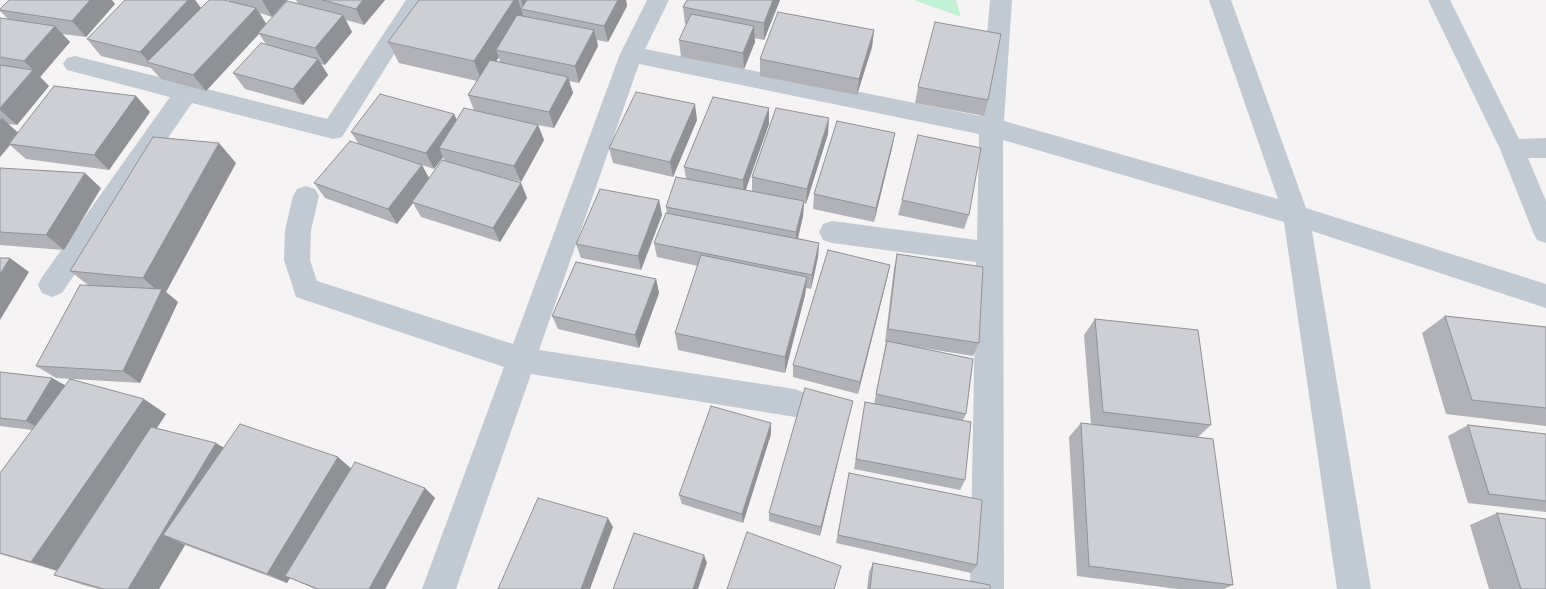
<!DOCTYPE html>
<html>
<head>
<meta charset="utf-8">
<style>
	body { margin:0 }
	canvas { display:block; background:#f5f3f3 }
</style>
</head>
<body>
<canvas width="1546" height="589"></canvas>
<script>
const ctx = document.querySelector('canvas').getContext('2d');
ctx.lineJoin = 'round';
function fillPath(path, color) { ctx.fillStyle = color; ctx.fill(path, 'evenodd'); }
const shape = rows => new Path2D(rows.map(r => 'M' + r).join(''));
function stroke(path, color, width, dash) { ctx.strokeStyle = color; ctx.lineWidth = width; ctx.lineCap = dash ? 'butt' : 'round'; ctx.setLineDash(dash || []); ctx.stroke(path); }
fillPath(shape([
	[914,0,956,0,961,17]
]), '#c3f1d5');
fillPath(shape([
	[406,0,428,0,342,137,333,139,192,103,62,293,52,297,42,293,38,285,42,277,170,97,67,70,63,64,67,58,75,56,327,119,406,0],
	[647,0,669,0,645,49,980,116,990,0,1012,0,1004,121,1278,199,1209,0,1231,0,1306,208,1546,284,1546,308,1312,231,1371,589,1337,589,1284,222,1003,140,1004,589,970,589,976,262,832,243,823,240,819,232,823,224,832,221,977,240,979,134,639,64,539,350,795,389,805,393,810,403,805,413,795,417,531,374,456,589,422,589,504,367,296,297,284,260,285,230,293,196,297,189,306,186,315,189,319,196,311,230,310,260,317,281,513,344,620,54,647,0],
	[1428,0,1450,0,1519,139,1546,138,1546,158,1528,158,1546,201,1546,243,1537,240,1533,232,1500,149,1428,0]
]), '#c1cad2');
fillPath(shape([
	[195,0,201,8,229,1,229,0,287,0,272,17,260,13,266,24,298,4,296,0,385,0,364,25,346,20,352,32,325,65,321,64,328,75,303,105,245,89,233,73,266,44,259,34,206,91,161,79,151,68,101,56,87,39],
	[419,0,626,0,627,6,608,42,597,40,598,46,579,83,569,81,573,93,554,128,538,125,544,140,521,182,496,176,521,183,527,198,500,242,421,217,413,203,397,224,325,198,314,183,358,143,351,132,454,114,457,120,474,110,468,95,477,81,399,63,388,42],
	[499,57,500,62,496,61],
	[443,157,444,160,429,178,422,165,434,169],
	[687,0,780,0,764,40,754,38,755,42,744,69,681,57,679,40,687,24,685,24,683,7],
	[115,4,86,37,62,34,70,42,40,77,49,86,17,125,8,124,18,132,136,96,150,112,109,170,26,159,10,145,0,157,0,18,8,19,0,11,0,9],
	[874,30,872,47,857,95,760,76,760,59],
	[918,87,988,100,984,116,915,103],
	[769,108,769,124,745,190,752,191,752,177,828,134,806,204,804,203,803,216,798,238,819,243,818,257,811,289,806,288,805,295,785,373,678,350,675,333,698,266,657,257,654,243,667,213,666,207,686,179,684,167],
	[697,120,673,177,613,163,609,148],
	[895,133,892,148,874,222,813,209,814,194],
	[236,163,166,292,178,302,140,383,56,378,36,366,88,285,70,271],
	[0,168,101,188,64,250,0,245],
	[659,200,662,215,641,270,581,258,576,244],
	[902,200,969,215,964,229,898,215],
	[897,254,979,343,973,356,911,346,966,414,963,420,965,480,960,490,854,469,865,402,874,404,886,342,885,342,894,268],
	[890,265,858,394,793,377,793,365],
	[656,279,659,293,639,348,558,329,552,316],
	[1445,316,1546,327,1546,426,1446,414,1422,333],
	[1095,319,1211,425,1198,437,1233,585,1224,589,1178,589,1077,576,1069,437,1081,423,1091,424,1084,335],
	[0,372,52,378,65,385,166,414,157,428,223,447,352,469,425,488,435,498,385,589,315,589,290,578,287,583,185,545,159,589,99,589,83,585,54,575,57,571,0,554,0,472,1,473,32,430,0,426],
	[850,412,820,536,769,521,769,513],
	[1468,425,1546,434,1546,512,1468,503,1448,436],
	[771,434,743,523,682,504,679,495],
	[849,473,977,565,971,573,836,543],
	[1497,513,1546,589,1489,589,1470,525],
	[873,563,990,589,867,589,869,572]
]), '#b0b2b7');
fillPath(shape([
	[90,0,112,0,115,4,86,37,72,21],
	[188,0,195,0,204,12,150,63,140,52],
	[262,0,287,0,272,17],
	[363,0,385,0,364,25,356,9],
	[514,0,518,0,524,18,496,50,499,57,482,83,474,61],
	[521,0,532,0,524,10],
	[618,0,626,0,627,6,608,42,604,26],
	[773,0,780,0,764,40,764,23],
	[256,8,267,25,206,91,193,75],
	[343,15,352,32,325,65,315,48],
	[55,26,70,42,40,77,49,86,17,125,0,110,0,108,33,70,24,61],
	[754,26,755,42,744,69,743,53],
	[594,30,598,46,579,83,575,66],
	[874,30,872,47,857,95,859,79],
	[318,59,328,75,303,105,293,89],
	[568,77,573,93,554,128,549,112],
	[136,96,150,112,109,170,94,155],
	[695,104,697,120,673,177,670,162],
	[769,108,769,124,744,195,743,180],
	[454,114,461,130,439,148,443,157,434,169,426,153],
	[2,118,19,134,9,144,10,145,0,157,0,120],
	[829,118,828,134,806,204,807,189],
	[538,125,544,140,521,182,514,166],
	[895,133,892,148,874,222,876,208],
	[219,143,236,163,166,292,178,302,140,383,123,371,160,293,143,278],
	[422,165,430,180,412,202,413,203,397,224,388,209],
	[85,173,101,188,64,250,46,235],
	[521,183,527,198,500,242,493,228],
	[659,200,662,215,641,270,638,256],
	[804,201,803,216,796,246,796,232],
	[819,243,818,257,811,289,812,275],
	[10,258,29,272,0,320,0,274],
	[890,265,887,279,858,394,860,382],
	[807,277,805,295,785,373,785,357],
	[656,279,659,293,639,348,635,335],
	[52,378,71,389,47,432,26,421],
	[144,399,166,414,61,572,31,562],
	[853,401,850,412,820,536,821,527],
	[771,423,771,434,743,523,742,514],
	[216,443,237,456,163,535,185,545,159,589,128,589],
	[338,457,354,471,285,576,290,578,287,583,267,574],
	[425,488,435,498,385,589,369,589],
	[608,518,613,527,590,589,581,589],
	[704,555,707,563,698,589,693,589]
]), '#909195');
const building = shape([
	[9,0,90,0,72,21,0,10,0,9,9,0],
	[125,0,188,0,140,52,87,39,125,0],
	[209,0,224,0,256,8,193,75,147,62,209,0],
	[323,0,363,0,356,9,323,0],
	[419,0,514,0,474,61,388,42,419,0],
	[527,0,618,0,604,26,521,9,527,0],
	[687,0,773,0,764,23,683,7,687,0],
	[287,1,343,15,315,48,258,33,287,1],
	[778,12,874,30,859,79,760,59,778,12],
	[691,14,754,26,743,53,679,40,691,14],
	[517,15,594,30,575,66,496,50,517,15],
	[0,18,55,26,24,61,0,57,0,18],
	[935,22,1001,34,988,100,918,87,935,22],
	[261,43,318,59,293,89,233,73,261,43],
	[490,60,568,77,549,112,468,95,490,60],
	[0,65,33,70,0,108,0,65],
	[54,86,136,96,94,155,9,144,54,86],
	[636,92,695,104,670,162,609,148,636,92],
	[380,94,454,114,426,153,351,132,380,94],
	[713,97,769,108,743,180,684,167,713,97],
	[464,108,538,125,514,166,439,148,464,108],
	[776,108,829,118,807,189,752,177,776,108],
	[837,121,895,133,876,208,814,194,837,121],
	[918,135,981,148,969,215,902,200,918,135],
	[153,137,219,143,143,278,70,271,153,137],
	[350,141,422,165,388,209,314,183,350,141],
	[442,160,521,183,493,228,412,202,442,160],
	[0,168,85,173,46,235,0,232,0,168],
	[676,177,804,201,796,232,666,207,676,177],
	[600,189,659,200,638,256,576,244,600,189],
	[666,213,819,243,812,275,654,243,666,213],
	[828,250,890,265,860,382,793,365,828,250],
	[897,254,983,267,979,343,888,329,897,254],
	[701,255,807,277,785,357,675,333,701,255],
	[0,258,10,258,0,274,0,258],
	[576,262,656,279,635,335,552,316,576,262],
	[80,285,162,289,123,371,36,366,80,285],
	[1445,316,1546,327,1546,408,1472,400,1445,316],
	[1095,319,1198,330,1211,425,1103,412,1095,319],
	[887,341,973,359,966,414,876,394,887,341],
	[0,372,52,378,26,421,0,418,0,372],
	[70,379,144,399,31,562,0,553,0,473,70,379],
	[805,388,853,401,821,527,769,513,805,388],
	[865,402,971,422,965,480,856,459,865,402],
	[711,406,771,423,742,514,679,495,711,406],
	[1081,423,1213,439,1233,585,1089,566,1081,423],
	[240,424,338,457,267,574,163,535,240,424],
	[1468,425,1546,434,1546,501,1489,494,1468,425],
	[151,427,216,443,128,589,104,589,54,575,151,427],
	[355,462,425,488,369,589,318,589,285,576,355,462],
	[849,473,982,500,977,565,838,535,849,473],
	[538,498,608,518,581,589,498,589,538,498],
	[1497,513,1546,519,1546,589,1521,589,1497,513],
	[747,532,841,566,834,589,727,589,747,532],
	[634,533,704,555,693,589,613,589,634,533],
	[873,563,990,585,990,589,870,589,873,563]
]);
fillPath(building, '#cdcfd5');
stroke(building, '#909195', 1);
</script>
</body>
</html>
